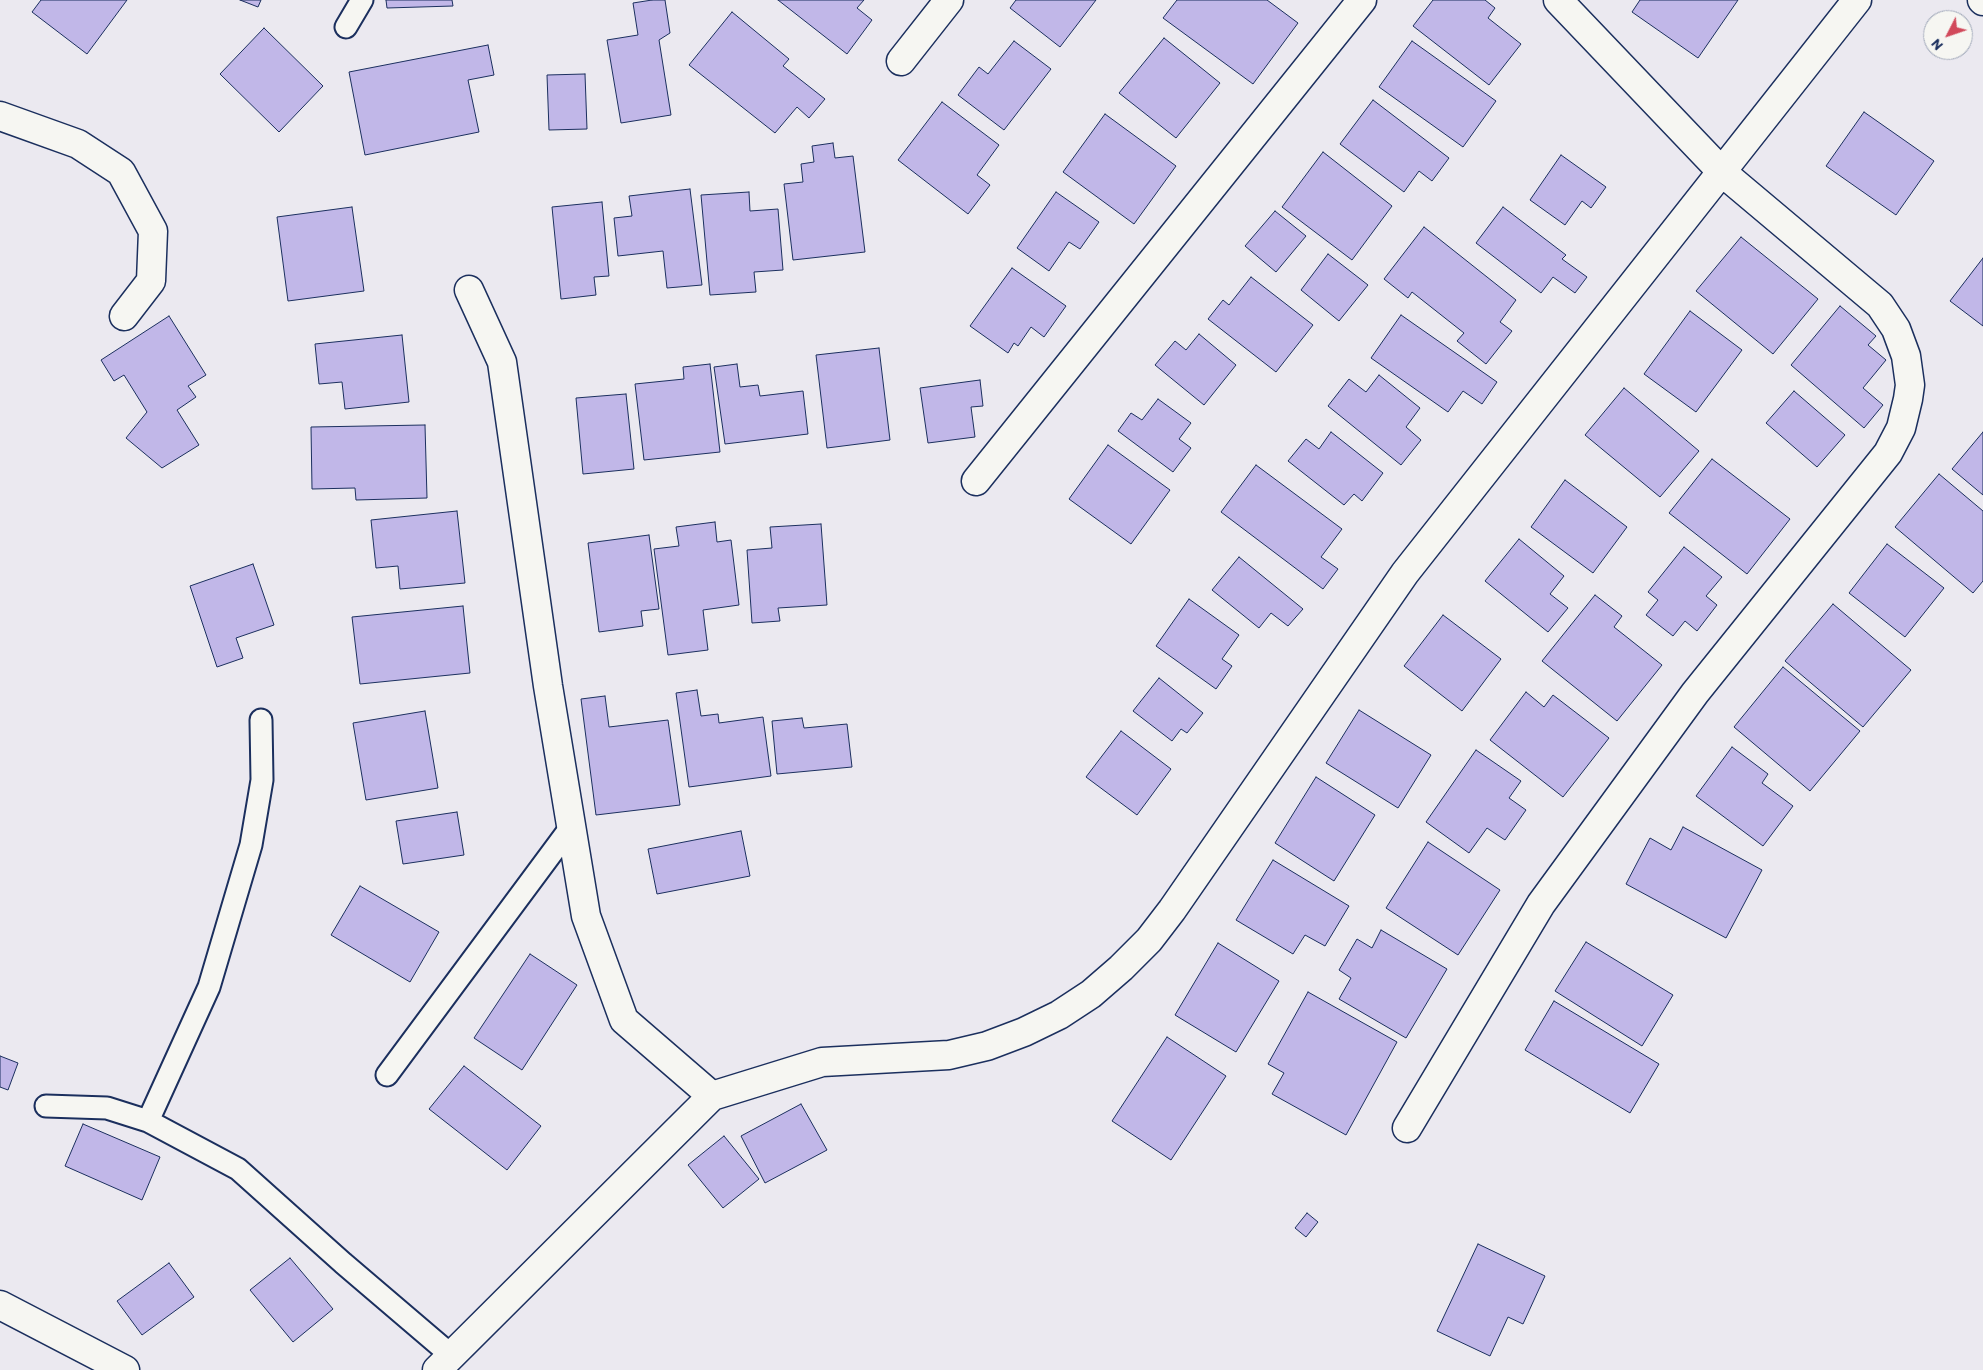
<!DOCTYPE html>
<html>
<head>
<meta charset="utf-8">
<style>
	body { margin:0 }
	#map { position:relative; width:1983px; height:1370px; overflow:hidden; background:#ebe9f0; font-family:Itim,sans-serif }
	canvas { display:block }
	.north { position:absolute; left:1923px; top:10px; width:50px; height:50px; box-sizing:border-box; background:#f6f6f2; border:1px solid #9ea6b7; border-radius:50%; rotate:229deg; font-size:14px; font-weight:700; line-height:20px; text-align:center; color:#1b2f5e }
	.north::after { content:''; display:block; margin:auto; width:18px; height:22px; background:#d1495b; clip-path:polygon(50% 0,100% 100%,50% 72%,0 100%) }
</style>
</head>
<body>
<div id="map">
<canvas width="1983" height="1370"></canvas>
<div class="north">N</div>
</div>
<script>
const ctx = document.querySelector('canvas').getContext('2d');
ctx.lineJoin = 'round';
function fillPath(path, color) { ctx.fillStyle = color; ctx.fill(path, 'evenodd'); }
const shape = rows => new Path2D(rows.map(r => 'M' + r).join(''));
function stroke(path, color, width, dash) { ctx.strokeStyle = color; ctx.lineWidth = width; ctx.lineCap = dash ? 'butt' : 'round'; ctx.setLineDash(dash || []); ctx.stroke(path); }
const building = shape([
	[41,0,127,0,87,54,32,12,41,0],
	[240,0,261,0,258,7,240,0],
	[386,0,452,0,453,6,387,8,386,0],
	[652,0,665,0,670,33,659,40,671,115,621,123,607,40,638,35,633,3,652,0],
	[778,0,864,0,857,8,872,20,847,54,778,0],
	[1016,0,1096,0,1060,47,1010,8,1016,0],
	[1177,0,1267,0,1298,23,1253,84,1163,18,1177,0],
	[1433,0,1485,0,1495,8,1488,18,1521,44,1489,85,1413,26,1433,0],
	[1640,0,1738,0,1698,58,1632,12,1640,0],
	[732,12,789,59,783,66,825,99,809,118,797,107,775,133,689,65,732,12],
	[264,28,323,86,279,132,220,74,264,28],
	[1164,38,1220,83,1176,138,1119,93,1164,38],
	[1014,41,1051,69,1004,130,958,95,979,67,988,74,1014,41],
	[1412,41,1496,101,1463,147,1379,87,1412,41],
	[488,45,494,75,468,80,479,132,365,155,349,72,488,45],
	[585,74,587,129,549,130,547,75,585,74],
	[1373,100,1449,158,1432,181,1419,171,1404,192,1340,144,1373,100],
	[942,102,999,145,977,175,990,185,968,214,898,160,942,102],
	[1864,112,1934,161,1896,215,1826,166,1864,112],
	[1105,114,1176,166,1134,224,1063,172,1105,114],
	[833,143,835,158,853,156,865,252,793,260,784,184,803,182,801,164,814,162,812,146,833,143],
	[1323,152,1392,206,1352,260,1282,207,1323,152],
	[1561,155,1606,187,1591,208,1582,201,1565,225,1530,200,1561,155],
	[690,189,702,285,667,288,663,251,618,256,614,218,632,216,629,196,690,189],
	[749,192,750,211,778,209,783,270,754,272,756,292,710,295,701,195,749,192],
	[1056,192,1099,222,1080,249,1069,242,1049,271,1017,248,1056,192],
	[602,202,609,276,594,277,596,295,561,299,552,207,602,202],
	[352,207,364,291,288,301,277,217,352,207],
	[1503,207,1566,255,1562,259,1587,277,1575,293,1553,277,1541,293,1476,243,1503,207],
	[1275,211,1306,236,1276,272,1245,246,1275,211],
	[1424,227,1516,300,1500,322,1512,331,1486,364,1457,341,1464,333,1412,292,1408,298,1384,279,1424,227],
	[1741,237,1818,299,1773,354,1696,291,1741,237],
	[1328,254,1368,285,1339,321,1301,290,1328,254],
	[1983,258,1983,326,1950,301,1983,258],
	[1012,268,1066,306,1044,337,1031,327,1018,346,1014,343,1008,353,970,326,1012,268],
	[1251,277,1313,325,1276,372,1208,319,1223,300,1229,305,1251,277],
	[1840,306,1876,336,1868,345,1886,360,1863,388,1883,405,1864,428,1791,365,1840,306],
	[1690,311,1742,350,1696,412,1644,374,1690,311],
	[1401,315,1497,382,1482,404,1463,391,1448,412,1371,358,1401,315],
	[169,316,206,375,188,386,196,397,177,410,199,445,162,468,126,438,147,412,124,375,114,381,101,360,169,316],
	[1199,334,1236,365,1204,405,1155,365,1175,341,1186,350,1199,334],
	[402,335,409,402,345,409,342,382,319,384,315,344,402,335],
	[879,348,890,440,827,448,816,355,879,348],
	[710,364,720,452,644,460,635,384,684,379,683,367,710,364],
	[737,364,740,387,758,385,760,396,803,391,808,434,725,444,714,367,737,364],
	[1379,375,1420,408,1406,427,1421,440,1401,465,1328,406,1349,379,1366,392,1379,375],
	[980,380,983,406,971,407,975,437,928,443,920,388,980,380],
	[1624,388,1699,451,1660,497,1585,435,1624,388],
	[1794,391,1845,435,1817,467,1766,423,1794,391],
	[626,394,634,469,583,474,576,398,626,394],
	[1158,399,1191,423,1179,439,1191,448,1173,472,1118,431,1131,413,1142,420,1158,399],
	[425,425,427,498,356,500,355,488,312,489,311,427,425,425],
	[1331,432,1383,473,1362,501,1354,494,1344,505,1288,461,1306,439,1319,449,1331,432],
	[1983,432,1983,495,1952,469,1983,432],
	[1108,445,1170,490,1131,544,1069,499,1108,445],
	[1712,459,1790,519,1747,574,1669,513,1712,459],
	[1256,465,1342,529,1321,557,1338,569,1323,589,1221,512,1256,465],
	[1939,474,1983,511,1983,581,1973,593,1895,527,1939,474],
	[1565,480,1627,527,1593,573,1531,527,1565,480],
	[457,511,465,583,400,589,398,566,376,568,371,520,457,511],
	[715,522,717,542,731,540,739,605,703,610,708,650,668,655,654,549,679,546,676,527,715,522],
	[821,524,827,605,778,608,780,621,752,623,747,550,772,548,770,527,821,524],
	[649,535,659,609,641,611,643,626,599,632,588,543,649,535],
	[1519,539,1564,576,1550,594,1568,608,1548,632,1485,581,1519,539],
	[1887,544,1944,588,1905,637,1849,593,1887,544],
	[1684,547,1722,577,1706,596,1717,605,1697,631,1685,621,1673,636,1646,615,1658,600,1648,592,1684,547],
	[1239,557,1303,609,1288,626,1271,613,1259,628,1212,590,1239,557],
	[253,564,274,625,236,638,243,658,217,667,190,586,253,564],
	[1595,595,1622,616,1614,627,1662,665,1617,721,1542,661,1595,595],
	[1189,599,1239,635,1222,659,1232,666,1216,689,1156,646,1189,599],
	[1833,604,1911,670,1863,727,1785,661,1833,604],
	[463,606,470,673,360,684,352,617,463,606],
	[1443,615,1501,659,1462,711,1404,666,1443,615],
	[1783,667,1860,731,1810,791,1734,727,1783,667],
	[1159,678,1203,713,1187,733,1181,729,1172,741,1133,711,1159,678],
	[697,690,701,716,718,714,719,723,763,717,771,776,689,787,676,693,697,690],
	[1526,692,1544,707,1553,695,1609,738,1563,797,1490,740,1526,692],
	[605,696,609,727,668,720,680,805,596,815,581,699,605,696],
	[1359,710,1431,755,1398,808,1326,763,1359,710],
	[425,711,438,788,366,800,353,723,425,711],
	[802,718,804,728,847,724,852,767,777,774,772,721,802,718],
	[1121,731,1171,769,1137,815,1086,777,1121,731],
	[1732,747,1768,774,1762,783,1793,806,1763,846,1696,796,1732,747],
	[1476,750,1521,781,1509,798,1526,810,1505,840,1487,828,1469,853,1426,822,1476,750],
	[1316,777,1375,815,1334,881,1275,843,1316,777],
	[457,812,464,855,403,864,396,821,457,812],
	[1683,827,1762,870,1726,938,1626,884,1650,838,1671,850,1683,827],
	[741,831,750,876,657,894,648,849,741,831],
	[1428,842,1500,890,1458,955,1386,908,1428,842],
	[1273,860,1349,906,1325,946,1305,935,1293,954,1236,920,1273,860],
	[360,886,439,932,410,982,331,935,360,886],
	[1381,930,1447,969,1406,1038,1339,999,1351,978,1339,970,1357,939,1372,948,1381,930],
	[1586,942,1673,995,1642,1046,1555,991,1586,942],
	[1218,943,1279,981,1236,1052,1175,1015,1218,943],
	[530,954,577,985,522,1070,474,1038,530,954],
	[1308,992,1397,1042,1346,1135,1272,1094,1284,1073,1268,1064,1308,992],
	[1554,1001,1659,1064,1630,1113,1525,1050,1554,1001],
	[1167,1037,1226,1076,1171,1160,1112,1121,1167,1037],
	[0,1056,18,1063,8,1090,0,1087,0,1056],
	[464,1066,541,1126,507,1170,429,1109,464,1066],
	[801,1104,827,1150,765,1183,741,1136,801,1104],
	[83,1124,160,1157,142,1200,65,1166,83,1124],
	[724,1136,759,1179,723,1208,688,1165,724,1136],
	[1307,1213,1318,1222,1306,1237,1295,1228,1307,1213],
	[1478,1244,1545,1276,1523,1324,1508,1317,1490,1356,1437,1331,1478,1244],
	[290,1258,333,1309,293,1342,250,1290,290,1258],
	[169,1263,194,1297,142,1335,117,1301,169,1263]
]);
fillPath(building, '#c1b7e8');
stroke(building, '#1b2f5e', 1);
const service = shape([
	[346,27,362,0],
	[387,1075,571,827],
	[46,1106,107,1108,148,1121,238,1169,343,1263,452,1356],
	[148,1121,209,987,251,845,262,780,261,720]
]);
const minor = shape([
	[901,61,949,0],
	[0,116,78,144,121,172,153,231,151,281,124,316],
	[469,290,502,362,548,686,586,916,624,1020,712,1096],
	[976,481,1362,0],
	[1407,1128,1541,904,1695,693,1888,453,1901,428,1908,399,1910,385,1906,356,1896,329,1880,305,1723,173,1558,0],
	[0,1305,125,1370],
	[437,1370,712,1096,822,1062,949,1055,987,1046,1024,1032,1059,1015,1091,994,1121,968,1149,940,1172,910,1405,573,1857,0]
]);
const secondary = shape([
	[1982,0,1983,1]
]);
stroke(service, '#1b2f5e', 25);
stroke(minor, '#1b2f5e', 31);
stroke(secondary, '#1b2f5e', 31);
stroke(service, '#f6f6f2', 21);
stroke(minor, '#f6f6f2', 28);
stroke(secondary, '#f6f6f2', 28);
</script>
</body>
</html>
